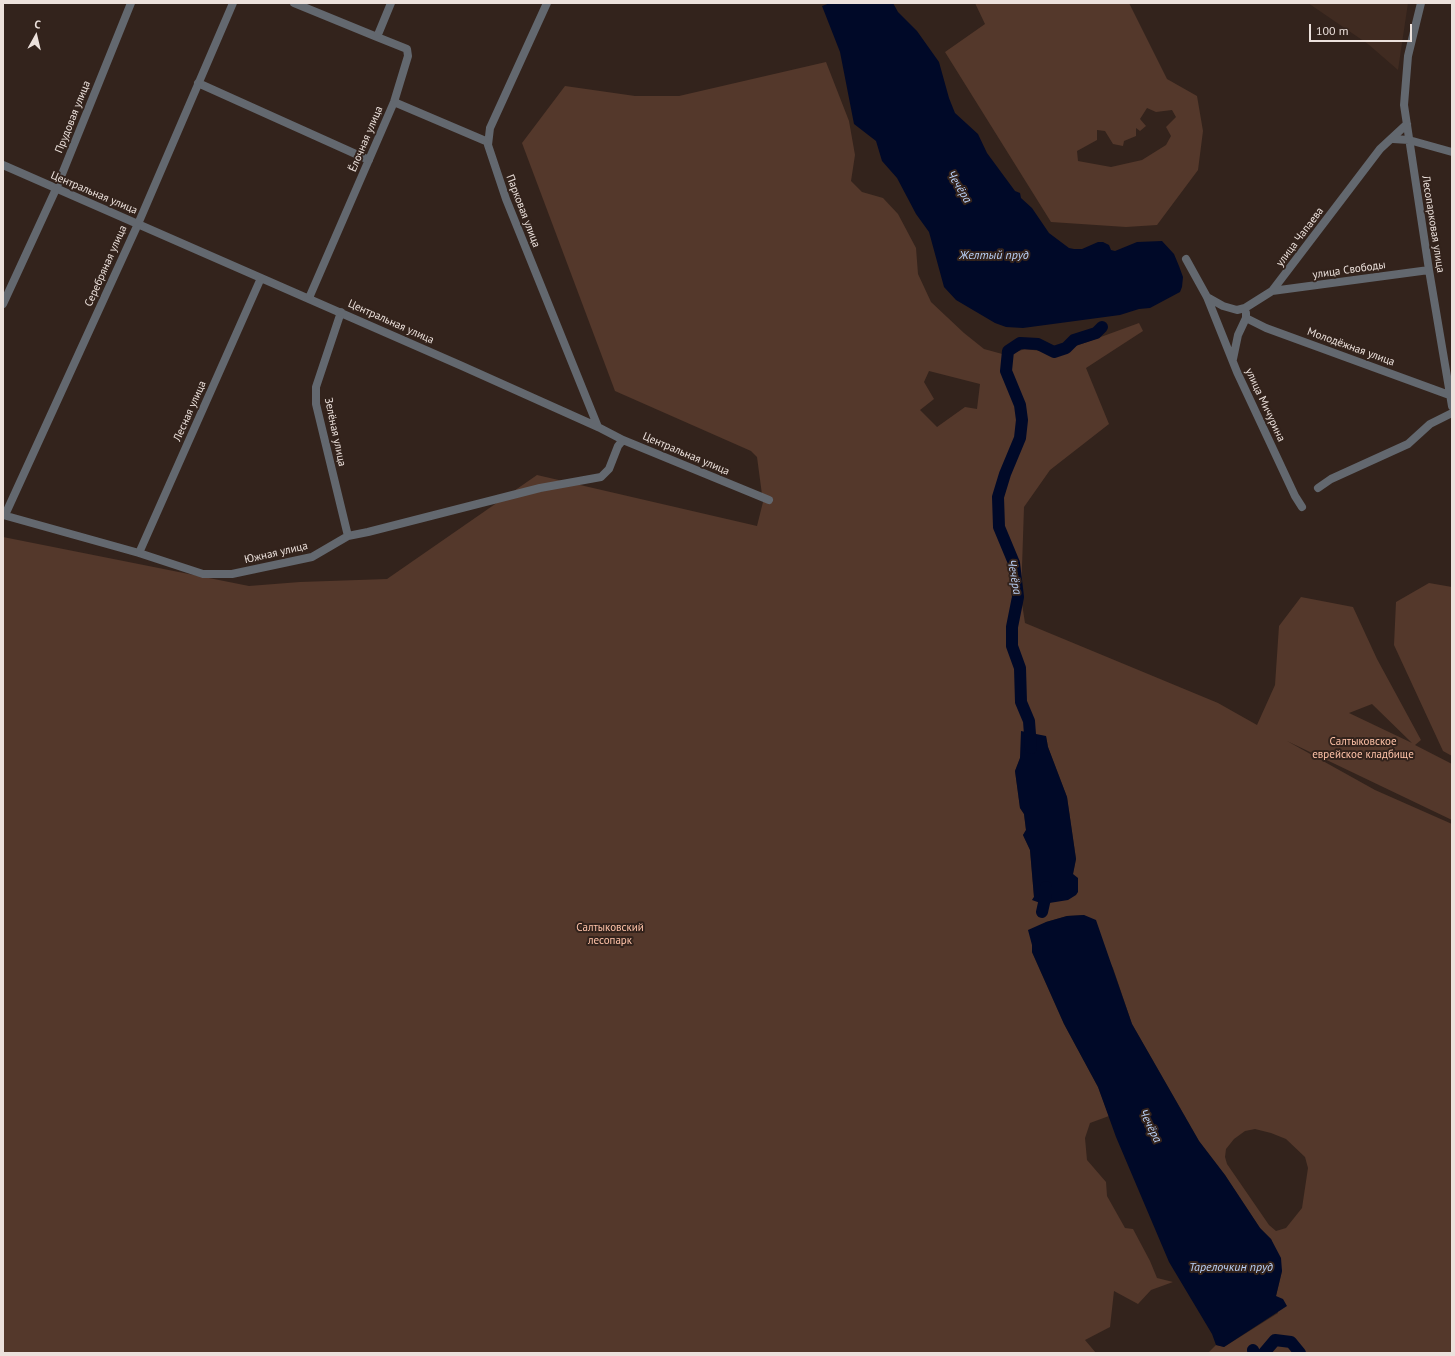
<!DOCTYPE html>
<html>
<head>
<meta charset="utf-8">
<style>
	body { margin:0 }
	#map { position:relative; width:1455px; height:1356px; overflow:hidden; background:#33231c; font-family:"PT Sans",sans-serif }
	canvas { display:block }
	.frame { position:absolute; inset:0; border:4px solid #ece1dc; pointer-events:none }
	.north { position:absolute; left:16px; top:16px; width:40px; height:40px; -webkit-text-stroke:3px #33231c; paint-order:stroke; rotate:8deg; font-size:11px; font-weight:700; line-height:16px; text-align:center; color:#ece1dc }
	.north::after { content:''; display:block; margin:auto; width:14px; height:18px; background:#ece1dc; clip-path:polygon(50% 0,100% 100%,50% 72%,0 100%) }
	.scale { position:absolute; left:1309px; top:24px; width:103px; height:18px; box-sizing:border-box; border:2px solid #ece1dc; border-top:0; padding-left:5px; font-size:12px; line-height:14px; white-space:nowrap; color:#ece1dc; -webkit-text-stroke:3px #33231c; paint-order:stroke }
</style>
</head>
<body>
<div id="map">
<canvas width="1455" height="1356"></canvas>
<div class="frame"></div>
<div class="north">С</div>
<div class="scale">100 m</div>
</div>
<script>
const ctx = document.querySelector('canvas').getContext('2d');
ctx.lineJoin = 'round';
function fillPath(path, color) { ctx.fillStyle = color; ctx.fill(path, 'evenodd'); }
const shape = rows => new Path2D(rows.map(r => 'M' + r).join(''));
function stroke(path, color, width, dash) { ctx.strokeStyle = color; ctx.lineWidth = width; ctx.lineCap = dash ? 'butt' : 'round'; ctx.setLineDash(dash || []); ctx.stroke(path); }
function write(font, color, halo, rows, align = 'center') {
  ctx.font = font + ' "PT Sans",sans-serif'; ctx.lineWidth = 4; ctx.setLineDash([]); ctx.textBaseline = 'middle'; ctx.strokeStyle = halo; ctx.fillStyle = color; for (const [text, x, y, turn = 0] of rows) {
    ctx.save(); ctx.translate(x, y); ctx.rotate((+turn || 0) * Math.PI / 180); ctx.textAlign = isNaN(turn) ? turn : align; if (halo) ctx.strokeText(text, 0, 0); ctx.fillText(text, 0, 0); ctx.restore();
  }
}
fillPath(shape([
	[1308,3,1408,3,1398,70,1368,44]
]), '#402b21');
fillPath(shape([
	[975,3,1129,3,1167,79,1197,96,1203,131,1198,170,1157,225,1126,227,1051,222,945,52,985,24],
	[1147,108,1156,112,1172,110,1176,117,1166,127,1171,136,1166,145,1142,160,1111,167,1078,161,1077,151,1097,140,1097,130,1105,131,1113,144,1123,146,1124,141,1136,136,1136,128,1140,131,1146,126,1140,119],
	[826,62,849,121,855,155,851,181,862,192,883,198,898,214,916,248,918,274,931,302,964,333,984,349,1006,355,1025,349,1057,353,1139,323,1143,331,1086,368,1109,424,1050,470,1024,507,1021,597,1025,623,1218,703,1257,725,1275,685,1279,626,1301,597,1353,607,1377,659,1421,740,1415,745,1452,764,1452,820,1287,741,1375,790,1452,824,1452,1353,1208,1353,1216,1345,1224,1347,1278,1313,1276,1296,1282,1271,1271,1239,1260,1228,1225,1175,1199,1141,1132,1024,1113,968,1084,915,1067,916,1046,922,1032,945,1032,952,1064,1024,1098,1087,1109,1116,1090,1123,1085,1138,1087,1160,1106,1182,1107,1196,1125,1228,1133,1229,1150,1261,1157,1278,1173,1282,1151,1290,1138,1304,1114,1291,1110,1327,1085,1340,1096,1353,3,1353,3,537,249,586,300,582,387,579,537,475,757,526,763,502,757,457,751,451,615,391,522,143,565,86,635,96,679,96],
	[929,371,980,384,977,409,965,407,937,427,920,410,934,399,924,382],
	[1372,704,1412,743,1349,713],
	[1046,736,1048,747,1067,797,1076,859,1073,874,1032,900,1034,897,1030,850,1023,835,1026,830,1024,814,1020,808,1015,771,1020,758],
	[1255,1129,1271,1133,1286,1139,1305,1157,1308,1168,1302,1208,1286,1228,1276,1231,1269,1225,1227,1164,1225,1157,1226,1149,1234,1139,1245,1131],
	[1429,583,1452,587,1452,756,1443,751,1394,645,1396,602]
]), '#54382b');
fillPath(shape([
	[830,3,893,3,898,12,917,31,939,62,949,98,955,113,978,134,987,153,1015,191,1020,193,1021,198,1032,208,1049,233,1069,248,1074,249,1082,249,1098,242,1103,242,1109,245,1111,250,1115,251,1137,242,1162,241,1174,254,1179,266,1183,277,1182,287,1180,292,1150,308,1139,309,1120,315,1023,328,1006,327,995,323,956,300,944,287,929,232,916,214,897,178,882,161,876,141,854,124,840,52,822,6],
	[1021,731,1046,736,1048,747,1067,797,1076,859,1073,874,1078,878,1078,892,1076,895,1068,900,1043,904,1032,900,1034,897,1030,850,1023,835,1026,830,1024,814,1020,808,1015,771,1020,758],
	[1084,915,1096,920,1132,1024,1199,1141,1225,1175,1260,1228,1271,1239,1281,1258,1282,1271,1276,1296,1283,1299,1287,1306,1224,1347,1216,1345,1212,1334,1169,1262,1116,1137,1098,1087,1064,1024,1032,952,1032,945,1028,930,1046,922,1067,916]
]), '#000928');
stroke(shape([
	[1031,748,1029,721,1021,702,1020,668,1012,646,1012,627,1018,597,1014,563,999,527,998,497,1005,474,1020,438,1022,420,1020,405,1006,371,1008,351,1020,343,1038,344,1054,352,1066,348,1074,340,1096,333,1102,327],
	[1042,912,1046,894,1046,887],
	[1253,1350,1254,1353],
	[1264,1353,1275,1340,1291,1342,1300,1353]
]), '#000928', 12);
stroke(shape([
	[294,3,377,37],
	[547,3,490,128,488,145,506,199,598,427],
	[1421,3,1408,56,1404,105,1429,270,1452,406],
	[198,83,369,160],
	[394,102,488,142],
	[1393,139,1409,140,1452,152],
	[3,165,462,366,598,427,623,440,769,500],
	[1186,259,1207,297,1237,372,1295,496,1302,507],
	[1272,291,1429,270],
	[1207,297,1223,306,1237,310,1245,308,1272,291,1380,149,1407,124],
	[309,298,394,102,408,56,407,49,377,37,391,3],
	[3,304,56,189,131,3],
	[341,312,316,387,316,404,348,536],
	[1246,318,1266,328,1452,396],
	[1233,359,1238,335,1246,318,1246,313],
	[1318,488,1331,479,1408,444,1430,424,1452,413],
	[3,515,139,553,203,574,232,574,312,557,348,536,368,532,540,488,601,477,609,469,618,446,623,440],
	[5,515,138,224,233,3],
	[139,553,261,278]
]), '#63686f', 8);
write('11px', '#ece1dc', '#33231c', [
	["Прудовая улица",73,117,-68],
	["Ёлочная улица",366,139,-67],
	["Центральная улица",94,193,23],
	["Парковая улица",523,211,69],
	["Лесопарковая улица",1433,224,81],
	["улица Чапаева",1300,237,-53],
	["Серебряная улица",106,266,-66],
	["улица Свободы",1349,270,-8],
	["Центральная улица",391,322,24],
	["Молодёжная улица",1351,347,20],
	["улица Мичурина",1265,405,65],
	["Лесная улица",190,411,-66],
	["Зелёная улица",335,432,78],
	["Центральная улица",686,454,23],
	["Южная улица",276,553,-13]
]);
write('11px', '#fec2a8', '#33231c', [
	["Салтыковское",1363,742],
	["еврейское кладбище",1363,755],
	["Салтыковский",610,928],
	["лесопарк",610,941]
]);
write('italic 12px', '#b9d0f6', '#33231c', [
	["Чечёра",959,187,58],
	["Желтый пруд",994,256],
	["Чечёра",1014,577,80],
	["Чечёра",1150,1126,63],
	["Тарелочкин пруд",1231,1268]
]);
</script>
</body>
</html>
